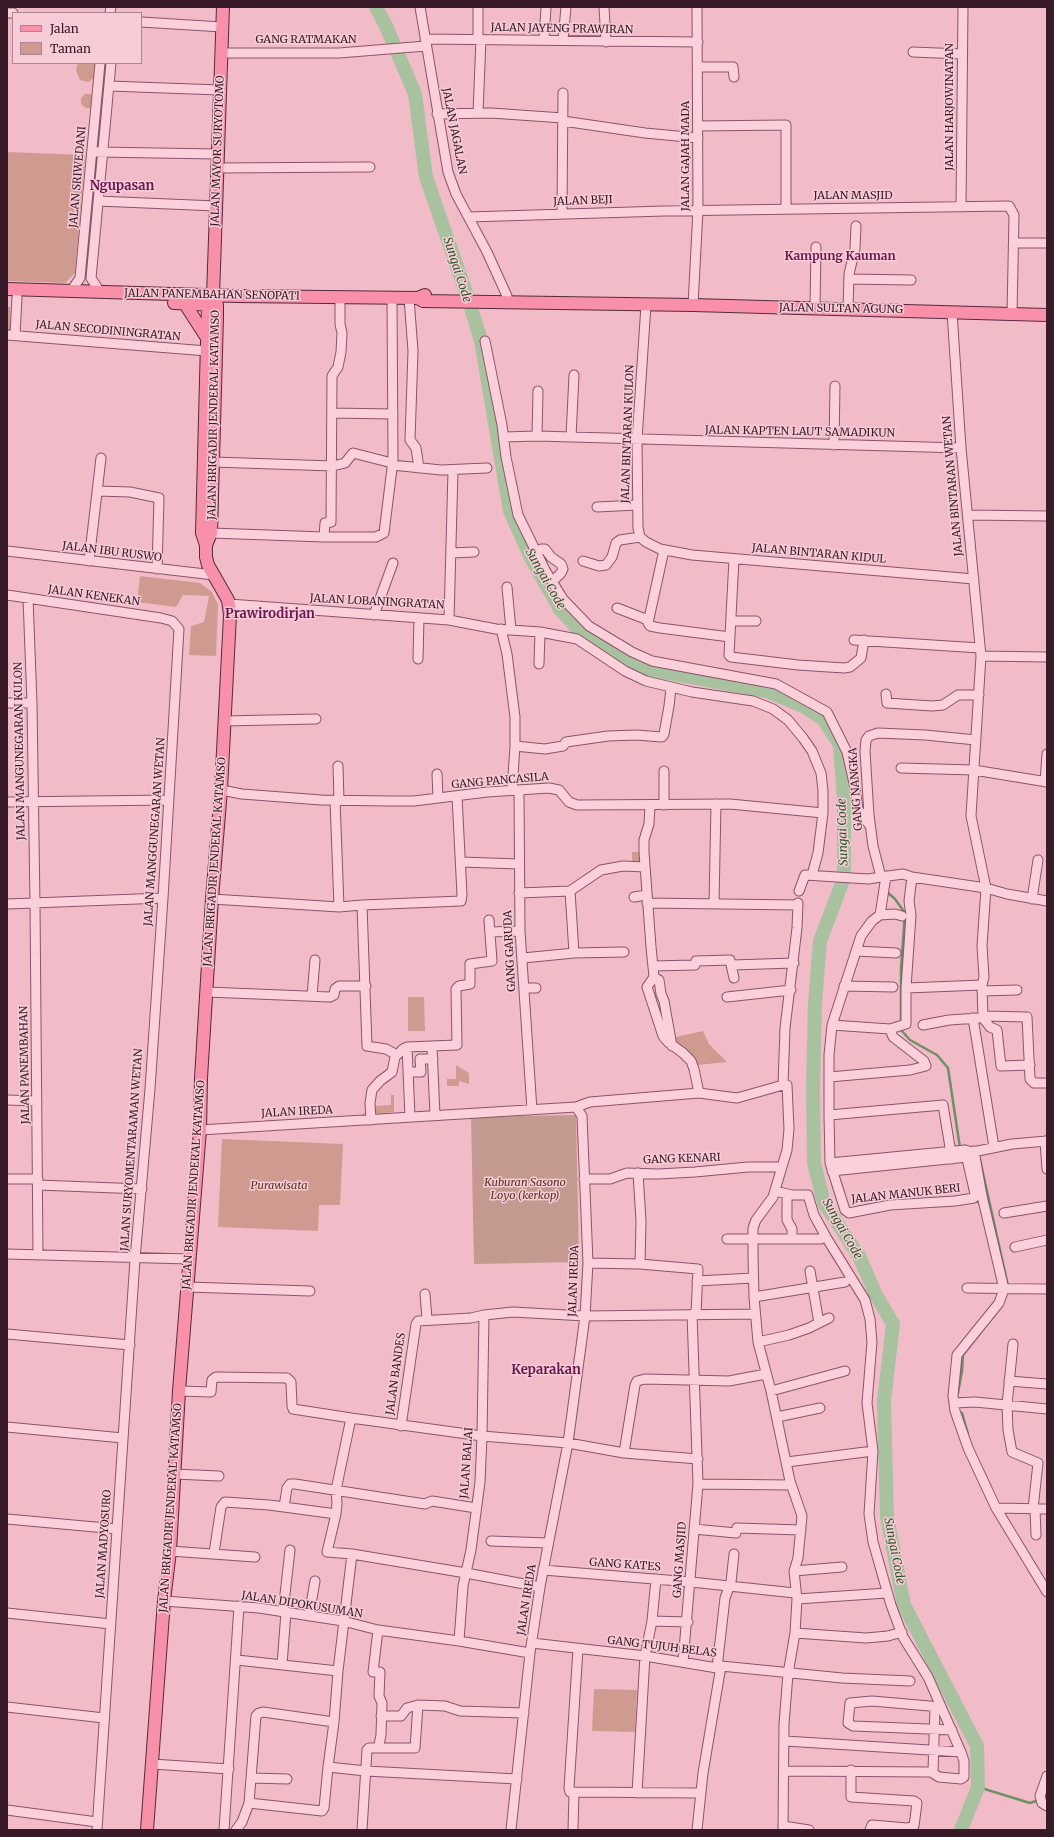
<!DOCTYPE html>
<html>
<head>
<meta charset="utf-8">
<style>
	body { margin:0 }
	#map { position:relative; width:1054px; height:1837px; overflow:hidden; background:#f1bcc8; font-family:Merriweather,serif }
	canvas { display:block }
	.frame { position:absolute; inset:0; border:8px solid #381a28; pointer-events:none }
	.legend { position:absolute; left:12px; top:12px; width:130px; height:52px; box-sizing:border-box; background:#f8ccd6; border:1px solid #ab8590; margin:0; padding:5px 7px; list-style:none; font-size:12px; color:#381a28 }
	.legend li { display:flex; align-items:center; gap:8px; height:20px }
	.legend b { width:20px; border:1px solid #ab8590 }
</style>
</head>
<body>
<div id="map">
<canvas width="1054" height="1837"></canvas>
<div class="frame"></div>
<ul class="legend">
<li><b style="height:5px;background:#f890a9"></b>Jalan</li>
<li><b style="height:11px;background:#cf9b90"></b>Taman</li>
</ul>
</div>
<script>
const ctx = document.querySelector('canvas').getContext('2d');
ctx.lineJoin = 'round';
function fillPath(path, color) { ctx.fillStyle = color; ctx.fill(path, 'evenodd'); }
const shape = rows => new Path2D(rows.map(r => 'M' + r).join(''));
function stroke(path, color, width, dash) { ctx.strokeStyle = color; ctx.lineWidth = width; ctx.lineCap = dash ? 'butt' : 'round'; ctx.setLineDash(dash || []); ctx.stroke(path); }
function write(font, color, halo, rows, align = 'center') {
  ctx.font = font + ' Merriweather,serif'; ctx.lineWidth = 3; ctx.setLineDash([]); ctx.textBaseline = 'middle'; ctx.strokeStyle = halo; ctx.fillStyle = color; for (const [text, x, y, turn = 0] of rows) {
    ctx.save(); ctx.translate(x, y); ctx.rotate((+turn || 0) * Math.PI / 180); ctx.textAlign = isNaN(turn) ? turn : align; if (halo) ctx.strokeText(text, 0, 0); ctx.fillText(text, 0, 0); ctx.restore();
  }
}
fillPath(shape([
	[78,63,100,63,97,75,89,82,80,80,76,70],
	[85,94,91,94,96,98,91,108,86,108,81,104,81,98],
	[7,152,85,155,75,273,65,283,7,281],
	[7,307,10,307,11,331,7,330],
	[140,576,200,583,212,592,218,605,216,656,189,655,191,626,204,622,209,596,183,595,176,607,137,602],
	[632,852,641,852,641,866,632,866],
	[408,997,424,997,425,1031,408,1031],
	[703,1031,709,1044,727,1062,698,1065,671,1038],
	[456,1065,469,1073,469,1084,459,1081,459,1086,447,1086,447,1079,456,1079],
	[391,1095,394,1095,394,1112,361,1115,376,1106,391,1105],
	[222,1139,343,1144,340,1205,319,1205,318,1231,218,1227],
	[594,1689,637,1690,635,1732,592,1731]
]), '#cf9b90');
fillPath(shape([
	[576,1115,579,1262,474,1264,471,1117]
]), '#c39990');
stroke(shape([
	[887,892,895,899,905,913,901,968,901,1022],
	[902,1027,902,1031,910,1040,937,1055,948,1068,960,1148],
	[979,1155,1008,1286],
	[958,1393,962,1371,963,1355,1000,1308],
	[962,1413,968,1434],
	[978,1787,1030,1803,1036,1801]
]), '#6f9067', 2.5);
stroke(shape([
	[376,7,386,26,415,94,426,177,470,304,481,341,510,511,531,558,560,609,579,630,597,643,619,657,647,669,767,691,803,706,823,719,840,745,844,801,844,878,820,941,815,1003,813,1088,814,1163,824,1203,859,1256,876,1295,893,1324,884,1401,887,1517,904,1605,977,1746,978,1787,961,1830]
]), '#a8c2a0', 14);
const minor = shape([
	[420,7,448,172,456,194,487,252,507,296],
	[478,7,478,39],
	[604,7,606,42],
	[7,13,13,13],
	[110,13,111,7],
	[141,22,222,27],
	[425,39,698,42],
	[544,40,546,7],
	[563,40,566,7],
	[913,52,962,54],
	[221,53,339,53,426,46],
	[698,67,733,67,734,77],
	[109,86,220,90],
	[478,113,481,39],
	[437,114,491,113,563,118],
	[563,121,645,133,698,138],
	[698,126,786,125,786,208],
	[97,152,217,154],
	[217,168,370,167],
	[98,201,216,206],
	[961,207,963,7],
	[562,213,563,93],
	[469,217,664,211,1009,206,1014,215,1012,314],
	[1014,243,1047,243],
	[849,279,911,280],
	[71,291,80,278,100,63],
	[100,292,91,278,111,63],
	[409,298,413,351,410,440,416,448,419,468],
	[646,305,637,440,638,528,640,537,646,542,660,549,692,555,974,579],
	[693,305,698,210,697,7],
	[815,309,816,247],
	[848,310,849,274,855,249,856,226],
	[952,312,961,448,981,656,971,816,986,888,982,946,984,977,982,985,983,1018],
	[7,335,207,351],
	[15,335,17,297],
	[485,341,502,425,506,457,518,515,545,570,563,599,589,626,632,652,652,661,776,684,827,712,847,752,854,783,858,809,870,826],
	[538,391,537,436,961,448],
	[332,413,393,414],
	[504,437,537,436],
	[571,437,574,375],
	[834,445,835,386],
	[213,462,333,466,345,463,353,453,392,463],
	[392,465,441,470,487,468],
	[97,491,130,492,159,498,157,569],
	[597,507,637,505],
	[969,515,1047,516],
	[211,533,324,537,376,537,384,533,393,460,392,298],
	[324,537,325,523,331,522,332,376,338,367,341,352,342,333,340,324,340,297],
	[664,550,648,623,650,626,660,628,730,637],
	[7,551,214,575],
	[451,553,474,552],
	[537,554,541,549,545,549,551,557,561,564,563,569,561,573,556,578,551,580],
	[734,559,729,655,731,657,798,665,844,668,850,667,861,658,864,640],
	[89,561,101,458],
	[583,561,599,566,606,565,612,557,616,543,620,540,640,537],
	[507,587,511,630],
	[7,595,161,618,172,621,179,629,163,898,150,1089,135,1259,97,1830],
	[28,598,32,703,35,904,38,1254],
	[229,604,449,620,496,629,540,632,577,639,625,671,646,681,692,692,753,701,773,709,788,720,803,738,812,751,821,773,823,791,823,813,818,853,812,875],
	[617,608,648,620],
	[374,615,393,563],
	[449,620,453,470],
	[731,621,756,621],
	[501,629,507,654,515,717,515,746,512,790],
	[854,640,980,648],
	[981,656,1047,657],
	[418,659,419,618],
	[539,664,540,632],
	[886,694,887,703,932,706,943,705,958,695,979,695],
	[7,703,32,703],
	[224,721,316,719],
	[976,740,925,735,878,733,869,736,866,740,865,751,869,815,873,846,881,877,903,874,912,877,986,888,1007,894,1047,901],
	[515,746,545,749,563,746,566,742,608,736,636,735,662,737,664,734,669,706,671,688],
	[338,766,339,801],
	[901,768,974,770,1047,782],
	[664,771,664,805],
	[437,774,438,798],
	[1045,782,1047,754],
	[221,790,242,794,321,800,390,801,414,801,487,792,549,788,559,790,569,802,577,805,730,804,823,813],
	[519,790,520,931,532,1110],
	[335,800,339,907],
	[7,802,169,800],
	[650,805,649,824,644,840,644,852,651,947,654,977,659,980,661,994,664,1001,672,1046],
	[461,862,519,864],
	[570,891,574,953],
	[799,891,805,875,868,879,881,877],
	[519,893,570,891,601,870,623,866,645,867],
	[634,897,647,895],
	[212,899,339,907,362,905,367,1046,386,1049,397,1055],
	[1032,899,1038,860],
	[647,903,798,905],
	[7,904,163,898],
	[714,904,716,804],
	[362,905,461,901,462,895,457,796],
	[880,915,886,876],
	[490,932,520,931],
	[856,951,896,953],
	[523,958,574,953,624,952],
	[732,965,794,963],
	[653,966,695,965,696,961,730,960,734,978],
	[654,977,647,987,663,1036,668,1042,683,1053,691,1061,694,1069,699,1093],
	[844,986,893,987],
	[524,988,536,988],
	[906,988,982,985],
	[982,991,1017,990],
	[207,992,330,997,334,995,335,989,339,986,366,986],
	[312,996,315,960],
	[727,997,791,990],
	[983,1016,1027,1017,1030,1079,1034,1083,1047,1083],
	[973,1018,994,1147],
	[983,1018,990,1027,997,1030,1001,1066,1030,1065],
	[923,1025,949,1020,979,1018],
	[890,1029,906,1024,906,988,911,915,909,901,912,877],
	[407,1047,410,1117],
	[432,1047,435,1115],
	[408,1072,421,1072,420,1059,433,1059],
	[829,1077,910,1070,926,1066,924,1061,893,1037,890,1029,832,1025],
	[783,1085,785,1028,797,928,798,903],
	[7,1100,37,1101],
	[829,1115,829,1055,832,1025,861,936,872,921,880,915,895,914,902,916],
	[371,1120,370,1103,372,1090,380,1081,392,1072,395,1057,403,1049,407,1047,457,1045,456,989,459,986,470,984,470,964,492,961,489,920],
	[200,1130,576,1107,590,1102,699,1093,737,1098,783,1085,787,1085,789,1129,787,1150,773,1197,756,1220,753,1228,753,1256,754,1297,758,1342,771,1391,790,1481,802,1516,798,1558,794,1571,797,1599,795,1633,788,1674,784,1724,783,1830],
	[1045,1141,1047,1169],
	[974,1151,982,1196,1004,1289,999,1303,957,1355,953,1396,955,1411,968,1448,996,1508,1047,1592],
	[952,1159,943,1105,829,1115,830,1163,845,1210,849,1213,890,1205,955,1201,974,1198,975,1194,965,1150],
	[830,1163,965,1150,973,1152,1012,1144,1047,1141],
	[832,1171,967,1157,970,1154],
	[638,1173,641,1221,640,1264],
	[7,1179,38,1179],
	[584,1179,610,1179,627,1173,658,1174,695,1172,748,1167,782,1167],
	[38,1185,142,1189],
	[775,1191,792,1195,808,1195,814,1215,826,1237,865,1300,870,1319,872,1342,867,1403,873,1451,869,1514,873,1542,891,1605,903,1637,928,1677,961,1752,964,1761,964,1777,961,1779,939,1777,931,1772,785,1771],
	[787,1199,787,1220,792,1229,792,1239],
	[1004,1213,1047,1206],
	[727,1239,821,1239],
	[1015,1247,1047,1240],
	[7,1254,189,1259],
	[588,1263,640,1264,698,1269,696,1314],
	[810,1271,819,1323],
	[697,1281,753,1278],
	[187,1287,310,1291],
	[967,1288,1047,1289],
	[425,1294,427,1319],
	[754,1297,845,1282],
	[7,1334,130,1345],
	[758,1342,789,1335,809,1328,829,1318],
	[1013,1344,1007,1405,1008,1430,1012,1452,1038,1463,1033,1509],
	[1009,1381,1047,1384],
	[179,1391,211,1392,212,1380,216,1377,287,1378,291,1382,292,1406,293,1409,351,1418],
	[771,1391,845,1371],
	[954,1403,975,1402,1047,1409],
	[777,1417,820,1408],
	[401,1426,416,1324,418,1321,471,1318,484,1315],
	[7,1427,123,1438],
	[624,1453,635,1385,637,1381,645,1379,729,1381,766,1374],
	[787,1462,873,1451],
	[174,1474,219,1476],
	[698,1484,791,1485],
	[284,1507,287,1488,290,1484,295,1484,425,1504,432,1501,476,1508],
	[996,1508,1047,1509],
	[1035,1509,1036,1535],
	[7,1519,117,1529],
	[694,1529,736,1533,737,1528,801,1530],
	[491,1541,548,1543],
	[170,1551,255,1557],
	[214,1553,221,1507,225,1502,269,1505,336,1514],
	[543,1570,691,1582,795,1593],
	[794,1571,842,1567],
	[540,1587,466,1573,352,1554,327,1552,336,1514,337,1503,336,1490,351,1418,482,1436,568,1443,624,1453,698,1459],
	[797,1599,887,1593],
	[164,1601,259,1608,343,1621,378,1630,459,1641],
	[283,1612,290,1550],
	[7,1613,111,1624],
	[309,1616,315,1581],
	[652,1621,688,1622],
	[795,1633,866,1638,888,1636,902,1632],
	[532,1643,645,1656,717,1668,721,1666,842,1678,910,1681],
	[530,1653,459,1641,463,1586,471,1550,480,1482,482,1436,484,1315,513,1312,585,1316,755,1314],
	[237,1660,338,1671,352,1554],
	[683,1662,698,1484,692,1314],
	[282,1665,286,1612],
	[717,1668,725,1598,731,1582,734,1554],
	[7,1707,104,1718],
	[941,1707,872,1701,850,1703,848,1723,853,1726,952,1730],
	[381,1716,401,1716,407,1708,418,1705,445,1706,460,1711,524,1713],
	[785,1741,961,1752],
	[377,1748,379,1745,381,1735,382,1703,379,1696,380,1672,373,1672,378,1630],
	[152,1764,229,1769],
	[328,1767,334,1722],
	[851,1770,851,1797,914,1801,917,1803,914,1826,907,1828,872,1825,870,1830],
	[933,1772,935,1707],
	[1047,1776,1040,1796,1042,1803,1047,1806],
	[252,1778,287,1779],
	[574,1792,570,1792,569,1788,578,1649],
	[574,1792,700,1793],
	[637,1793,645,1656,652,1621,656,1579],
	[249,1803,322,1811,324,1808,328,1767,366,1771,517,1779],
	[7,1810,97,1822],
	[783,1826,809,1830],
	[224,1830,239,1606],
	[236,1830,242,1822,249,1803,256,1716,259,1713,263,1712,334,1722,338,1671],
	[362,1830,367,1750,369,1748,415,1748,418,1705],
	[511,1830,530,1653,540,1587,568,1443,585,1316,588,1263,582,1116,576,1107],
	[573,1830,574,1792],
	[697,1830,703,1773,721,1666]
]);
const major = shape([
	[7,289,237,296,418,298,425,295],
	[418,298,423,301,693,305,1047,315],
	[174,303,216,305],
	[185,304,207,338],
	[206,545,202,533,208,304,213,296,223,7],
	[147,1830,164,1601,170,1551,179,1391,200,1130,201,1078,212,899,221,790,230,615,228,600,208,565,206,557,206,545,211,533,217,317,217,305,213,296]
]);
stroke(minor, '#8a546a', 11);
stroke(major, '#57293f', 14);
stroke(minor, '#fbd0da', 9);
stroke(major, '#f890a9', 12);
write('11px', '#381a28', '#f8ccd6', [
	["JALAN JAYENG PRAWIRAN",562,29,1],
	["GANG RATMAKAN",306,40],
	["JALAN HARJOWINATAN",950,107,-90],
	["JALAN JAGALAN",454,131,79],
	["JALAN MAYOR SURYOTOMO",218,151,-88],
	["JALAN GAJAH MADA",686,156,-90],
	["JALAN SRIWEDANI",78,177,-85],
	["JALAN MASJID",853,196],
	["JALAN BEJI",583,201,-2],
	["JALAN PANEMBAHAN SENOPATI",212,295,1],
	["JALAN SULTAN AGUNG",841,309,1],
	["JALAN SECODININGRATAN",108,331,5],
	["JALAN BRIGADIR JENDERAL KATAMSO",214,415,-89],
	["JALAN KAPTEN LAUT SAMADIKUN",800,432,1],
	["JALAN BINTARAN KULON",628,434,-88],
	["JALAN BINTARAN WETAN",953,486,-95],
	["JALAN IBU RUSWO",112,552,7],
	["JALAN BINTARAN KIDUL",819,554,5],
	["JALAN KENEKAN",94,596,8],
	["JALAN LOBANINGRATAN",377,602,3],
	["JALAN MANGUNEGARAN KULON",20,751,-91],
	["GANG PANCASILA",500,781,-5],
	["GANG NANGKA",856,789,-94],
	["JALAN MANGGUNEGARAN WETAN",155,832,-86],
	["JALAN BRIGADIR JENDERAL KATAMSO",215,862,-86],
	["GANG GARUDA",510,951,-93],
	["JALAN PANEMBAHAN",25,1065,-91],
	["JALAN IREDA",297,1112,-3],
	["JALAN SURYOMENTARAMAN WETAN",132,1150,-86],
	["GANG KENARI",682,1159,-2],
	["JALAN BRIGADIR JENDERAL KATAMSO",194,1185,-86],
	["JALAN MANUK BERI",906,1194,-6],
	["JALAN IREDA",574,1281,-88],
	["JALAN BANDES",396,1374,-82],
	["JALAN BALAI",467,1463,-86],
	["JALAN BRIGADIR JENDERAL KATAMSO",171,1508,-86],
	["JALAN MADYOSURO",104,1544,-86],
	["GANG MASJID",680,1560,-86],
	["GANG KATES",625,1565,4],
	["JALAN IREDA",527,1600,-81],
	["JALAN DIPOKUSUMAN",302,1605,9],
	["GANG TUJUH BELAS",662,1647,7]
]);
write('italic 11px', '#56311f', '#f8ccd6', [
	["Kuburan Sasono",525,1183],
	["Loyo (kerkop)",525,1196],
	["Purawisata",279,1186]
]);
write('bold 12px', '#671751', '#f8ccd6', [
	["Kampung Kauman",840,257]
]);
write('italic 12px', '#285928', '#f8ccd6', [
	["Sungai Code",457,270,72],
	["Sungai Code",545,579,60],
	["Sungai Code",843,832,-92],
	["Sungai Code",842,1229,60],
	["Sungai Code",894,1551,79]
]);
write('bold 13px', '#671751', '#f8ccd6', [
	["Ngupasan",122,186],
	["Prawirodirjan",270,614],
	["Keparakan",546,1370]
]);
</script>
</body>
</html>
